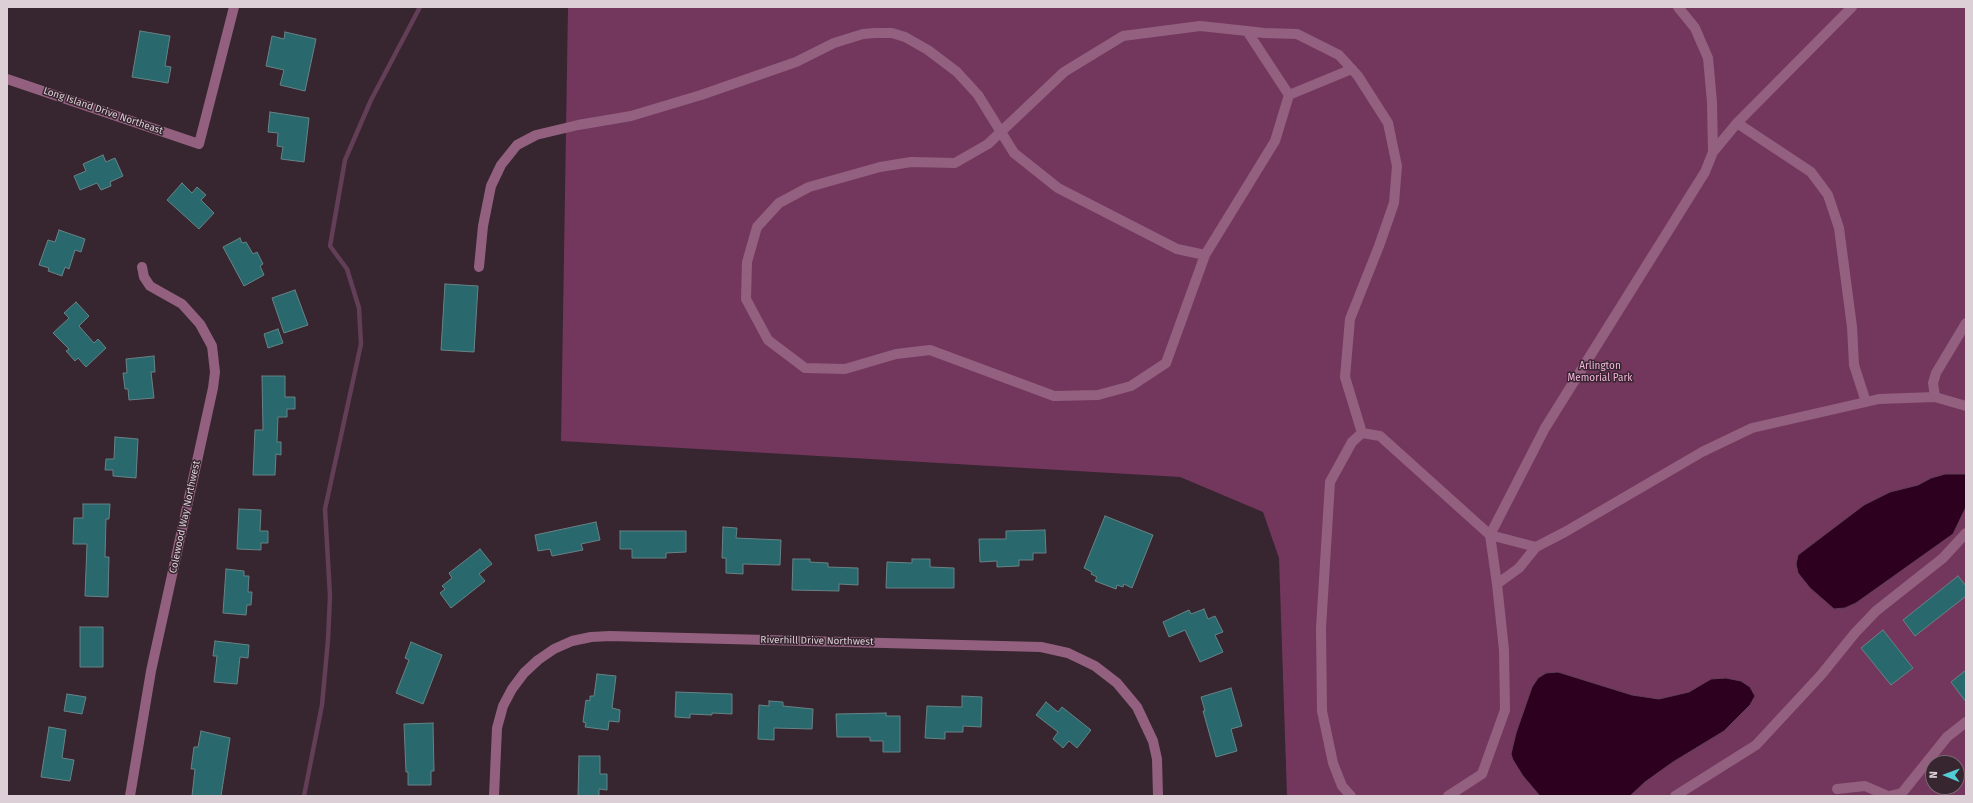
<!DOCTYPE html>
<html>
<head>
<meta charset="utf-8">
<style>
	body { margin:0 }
	#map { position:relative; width:1973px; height:803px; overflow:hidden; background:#372530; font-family:"Fira Sans",sans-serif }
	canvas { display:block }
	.frame { position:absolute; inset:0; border:8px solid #dcd0d6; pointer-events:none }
	.north { position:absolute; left:1925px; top:755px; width:40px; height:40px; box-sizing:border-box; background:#372530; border:1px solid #796972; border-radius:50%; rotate:271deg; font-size:11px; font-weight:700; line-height:16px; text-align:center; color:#dcd0d6 }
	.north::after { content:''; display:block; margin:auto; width:14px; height:18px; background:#51ccd5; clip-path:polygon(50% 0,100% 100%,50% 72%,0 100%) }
</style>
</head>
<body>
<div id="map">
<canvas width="1973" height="803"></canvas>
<div class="frame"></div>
<div class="north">N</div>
</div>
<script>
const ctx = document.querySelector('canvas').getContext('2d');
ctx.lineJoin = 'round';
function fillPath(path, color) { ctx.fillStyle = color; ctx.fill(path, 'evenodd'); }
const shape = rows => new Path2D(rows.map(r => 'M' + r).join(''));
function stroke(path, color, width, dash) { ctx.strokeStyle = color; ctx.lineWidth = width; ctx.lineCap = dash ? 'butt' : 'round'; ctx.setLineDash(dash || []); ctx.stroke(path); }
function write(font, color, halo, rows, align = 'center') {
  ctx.font = font + ' "Fira Sans",sans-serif'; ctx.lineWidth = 3; ctx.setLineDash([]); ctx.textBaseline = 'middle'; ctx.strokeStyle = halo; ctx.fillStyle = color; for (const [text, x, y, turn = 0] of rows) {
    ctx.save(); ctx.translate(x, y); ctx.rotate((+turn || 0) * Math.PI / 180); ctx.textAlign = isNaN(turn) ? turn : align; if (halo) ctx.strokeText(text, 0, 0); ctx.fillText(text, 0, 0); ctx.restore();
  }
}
fillPath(shape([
	[568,7,1966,7,1966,796,1287,796,1279,558,1263,512,1180,477,561,441],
	[1933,763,1957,763,1957,787,1933,787]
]), '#73375d');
const water = shape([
	[1945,474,1966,474,1966,507,1953,534,1856,603,1845,608,1834,609,1810,588,1798,573,1796,564,1798,555,1864,505,1890,492,1918,485,1931,478,1945,474],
	[1558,672,1632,695,1659,699,1689,692,1711,679,1726,678,1741,681,1750,687,1755,696,1750,705,1724,731,1673,762,1645,782,1630,796,1540,796,1523,776,1513,760,1511,754,1516,733,1532,687,1538,678,1546,673,1558,672]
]);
fillPath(water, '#2d0020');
stroke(water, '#623e57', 1);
stroke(shape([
	[304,796,322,705,328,640,330,596,325,509,361,344,359,308,347,269,330,246,345,160,371,100,420,7]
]), '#623e57', 4.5);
const building = shape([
	[140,31,170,36,165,66,171,67,168,83,132,77,140,31],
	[285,32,316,39,305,91,280,85,284,70,266,66,272,36,284,39,285,32],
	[270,112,309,118,304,162,281,159,283,147,277,146,278,133,268,132,270,112],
	[103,155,106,162,115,158,123,176,110,182,111,186,101,190,97,183,80,190,74,176,86,171,83,164,103,155],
	[182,183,192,193,197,187,206,195,201,200,214,213,199,229,167,200,182,183],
	[59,230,85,239,81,252,75,250,69,269,65,267,62,276,48,271,49,268,39,265,48,240,55,242,59,230],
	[240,238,242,243,246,242,253,254,257,252,263,264,260,266,264,275,244,286,223,247,240,238],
	[445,284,478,286,474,352,441,350,445,284],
	[295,290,308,325,284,333,272,298,295,290],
	[76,302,89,316,79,326,94,343,98,339,106,348,86,367,78,358,75,361,66,351,69,349,53,333,69,318,64,313,76,302],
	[278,329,283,343,268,348,264,334,278,329],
	[154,356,155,372,151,372,154,398,129,400,128,389,125,389,123,373,127,373,126,359,154,356],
	[262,376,285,376,285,397,295,397,295,409,287,409,287,417,278,417,277,442,281,442,281,455,276,454,275,475,253,475,255,430,263,430,262,376],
	[115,437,138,439,136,478,113,476,113,470,105,470,106,459,114,459,115,437],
	[83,504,110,504,109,519,106,519,105,557,109,557,108,597,85,596,87,544,73,544,74,518,83,518,83,504],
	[239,509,261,510,260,531,268,531,268,543,261,543,261,550,237,549,239,509],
	[1105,516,1153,535,1132,588,1124,584,1123,587,1117,585,1116,589,1095,581,1097,577,1091,574,1092,572,1084,568,1105,516],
	[596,522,600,540,581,544,583,550,552,556,550,549,538,551,535,535,596,522],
	[723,527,737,528,736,538,781,540,780,565,743,564,743,574,726,573,726,558,722,558,723,527],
	[1045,530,1046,553,1033,553,1033,560,1019,560,1019,566,997,567,997,561,980,562,979,539,1006,539,1006,531,1045,530],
	[620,531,686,531,686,552,666,553,666,558,632,558,632,549,620,549,620,531],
	[480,549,492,564,479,574,485,581,451,608,440,593,445,589,442,586,452,578,449,573,480,549],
	[793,559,810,559,810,562,828,563,828,567,858,568,858,585,839,584,839,591,792,590,793,559],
	[912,559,930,559,930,567,954,568,954,588,886,588,887,562,912,563,912,559],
	[226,569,244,571,244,576,249,576,248,592,252,592,251,605,247,605,246,615,223,613,226,569],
	[1958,576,1966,586,1966,596,1915,636,1903,620,1958,576],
	[1204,609,1208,619,1215,616,1223,632,1215,635,1223,652,1200,662,1185,630,1169,637,1163,622,1189,610,1191,614,1204,609],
	[80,627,103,627,103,667,80,667,80,627],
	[1883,630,1913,668,1891,685,1861,648,1883,630],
	[215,641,249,645,248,658,240,657,237,684,214,682,217,656,213,656,215,641],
	[411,642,442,655,423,704,396,693,409,660,405,658,411,642],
	[1966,670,1966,702,1951,682,1966,670],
	[597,674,616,676,612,708,620,710,619,722,609,721,608,730,585,727,586,723,583,722,586,700,590,701,590,696,594,696,597,674],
	[1231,688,1242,726,1231,729,1237,751,1216,757,1203,711,1205,711,1201,697,1231,688],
	[676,692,732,694,732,714,712,713,712,715,690,714,690,718,675,717,676,692],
	[67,694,86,697,82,714,64,711,67,694],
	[962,696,982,697,981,727,963,726,963,732,945,732,945,739,925,738,927,706,962,707,962,696],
	[769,701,783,702,783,706,813,709,812,729,774,728,774,740,758,739,759,705,769,706,769,701],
	[1046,702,1058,712,1062,707,1091,730,1077,748,1069,741,1063,748,1053,739,1058,732,1036,715,1046,702],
	[886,713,886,716,900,716,900,752,883,752,883,741,870,741,870,737,837,737,836,714,886,713],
	[433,723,434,771,431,771,431,785,408,785,408,772,406,772,404,724,433,723],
	[49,727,66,730,62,758,74,760,70,781,41,777,49,727],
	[201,731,230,738,221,796,192,796,195,769,191,769,194,747,198,747,201,731],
	[579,756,600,756,600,774,607,774,607,790,599,789,599,796,578,796,579,756]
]);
fillPath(building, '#29696e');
stroke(building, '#678385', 1);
stroke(shape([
	[1678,7,1695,28,1708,58,1712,102,1713,152],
	[1247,31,1289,95,1275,141,1205,255,1166,363,1131,386,1098,395,1054,396,930,350,896,354,845,369,805,368,768,340,746,299,747,262,757,227,779,203,809,187,880,167,911,162,955,163,988,144,1064,72,1123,36,1200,26,1247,31,1264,33,1297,34,1339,55,1358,76,1388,123,1397,166,1394,203,1379,246,1350,319,1345,377,1362,433],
	[7,79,199,144,234,7],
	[1289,95,1352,69],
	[1737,123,1811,172,1828,195,1839,228,1852,327,1854,365,1866,402],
	[479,267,483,226,491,186,501,165,517,145,536,135,578,125,631,116,701,95,796,62,834,43,863,34,875,33,892,33,905,37,928,50,957,72,978,95,1014,153,1058,188,1177,249,1205,255],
	[1935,397,1933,383,1936,373,1966,323],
	[1536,547,1490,535,1545,428,1705,172,1713,152,1737,123,1852,7],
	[1837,789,1865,786,1888,796],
	[130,796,151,671,213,388,215,372,212,346,200,324,182,304,150,286,144,277,142,267],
	[494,796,497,728,503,706,512,689,524,673,538,660,554,649,572,641,591,637,610,636,1041,647,1068,653,1095,666,1117,683,1137,707,1153,741,1157,759,1158,796],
	[1351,796,1342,786,1333,763,1322,711,1321,628,1330,482,1352,442,1362,433,1380,436,1490,535,1497,584],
	[1448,796,1482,774,1505,710,1504,650,1497,584,1519,568,1536,547,1565,532,1702,452,1752,428,1879,399,1935,397,1966,406],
	[1675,796,1756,745,1821,675,1855,633,1876,611,1943,558,1966,533],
	[1889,796,1902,793,1947,737,1966,722]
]), '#93617f', 10);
write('10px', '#dcd0d6', '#372530', [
	["Long Island Drive Northeast",103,111,19],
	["Colewood Way Northwest",185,517,-78],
	["Riverhill Drive Northwest",817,641,1]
]);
write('10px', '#f4b7db', '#372530', [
	["Arlington",1600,366],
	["Memorial Park",1600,378]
]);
</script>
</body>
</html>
